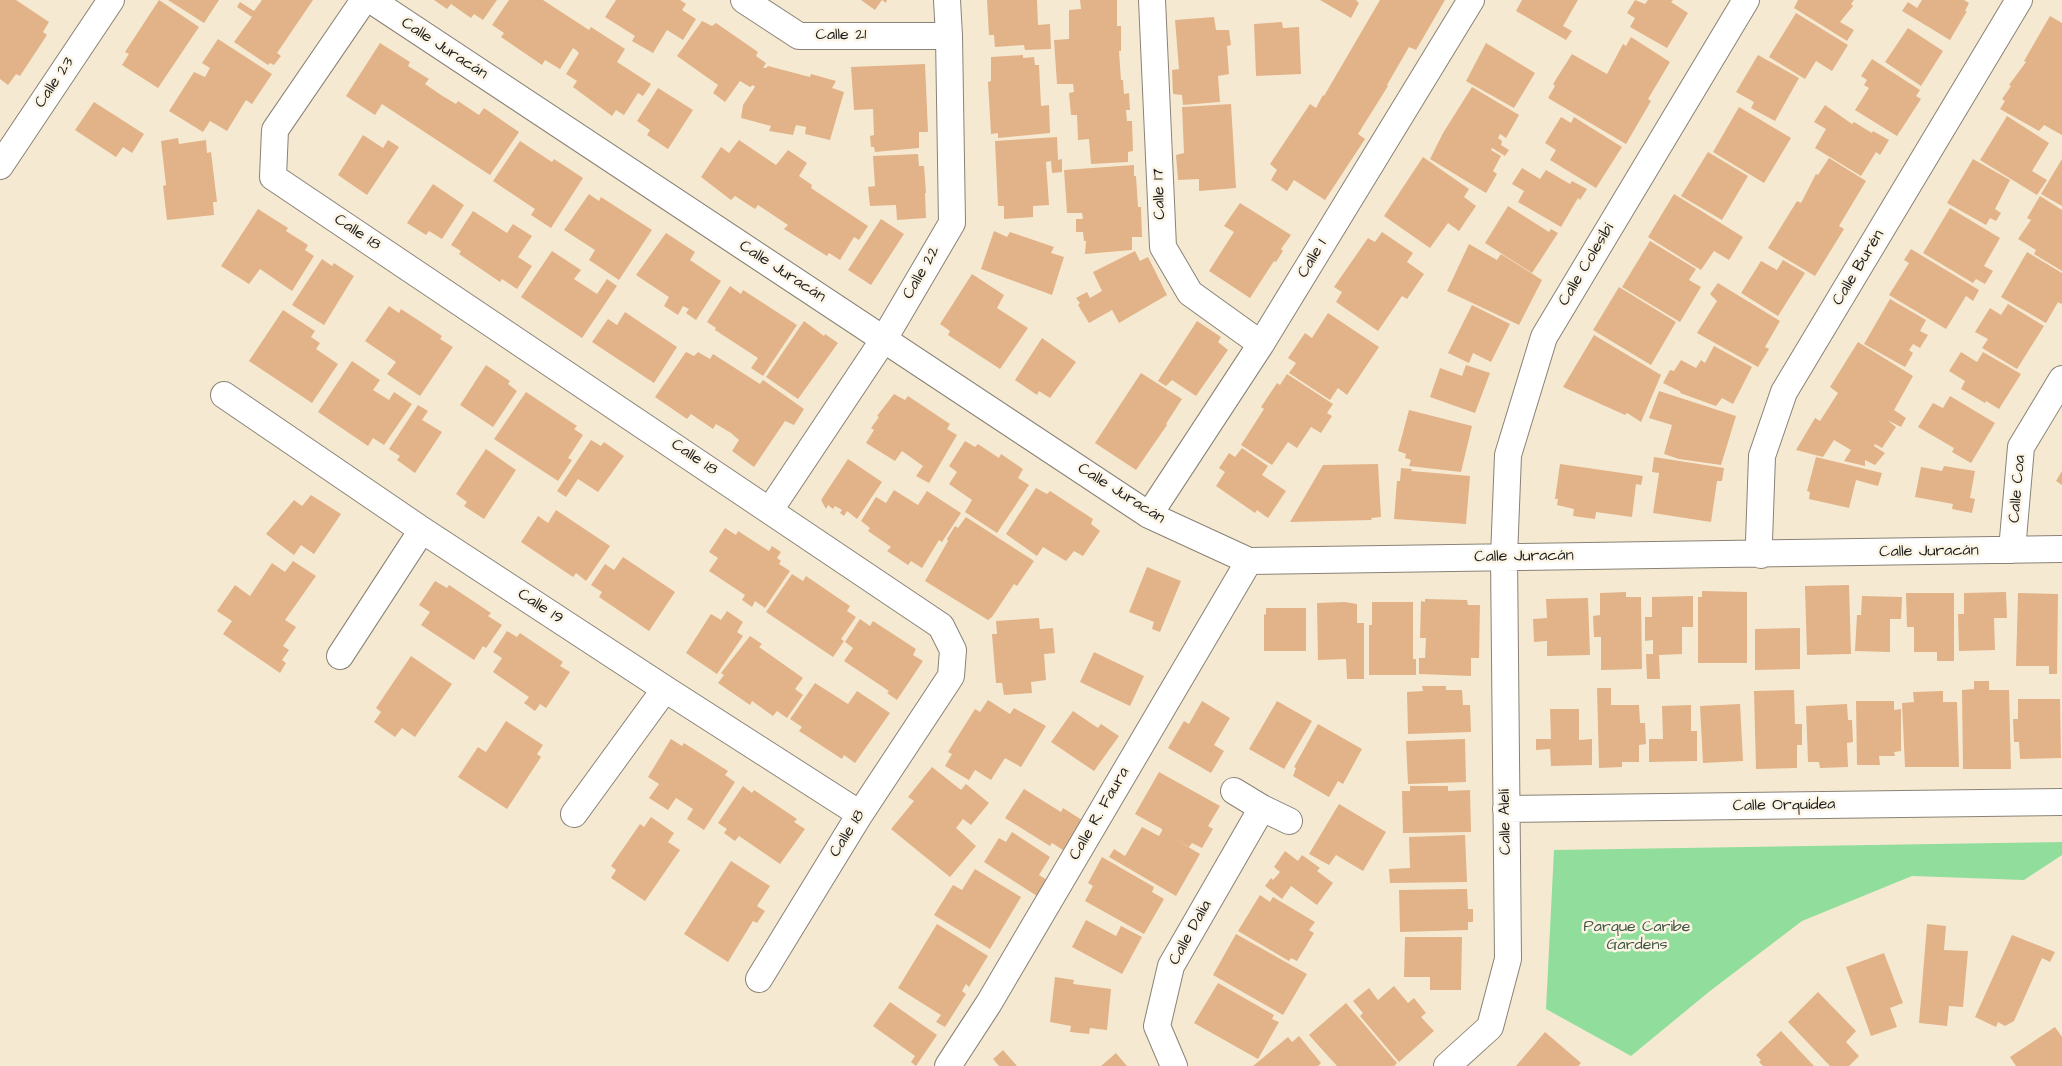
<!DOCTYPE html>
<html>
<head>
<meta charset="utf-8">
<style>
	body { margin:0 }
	canvas { display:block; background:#f6e9d1 }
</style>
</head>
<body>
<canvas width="2062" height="1066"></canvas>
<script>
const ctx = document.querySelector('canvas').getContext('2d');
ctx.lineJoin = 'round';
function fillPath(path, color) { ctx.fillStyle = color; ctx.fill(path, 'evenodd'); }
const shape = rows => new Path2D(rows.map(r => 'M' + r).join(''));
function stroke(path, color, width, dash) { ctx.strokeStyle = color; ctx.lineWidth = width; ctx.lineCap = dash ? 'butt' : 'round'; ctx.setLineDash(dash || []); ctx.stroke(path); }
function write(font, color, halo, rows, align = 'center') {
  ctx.font = font + ' "Architects Daughter",sans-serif'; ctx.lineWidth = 5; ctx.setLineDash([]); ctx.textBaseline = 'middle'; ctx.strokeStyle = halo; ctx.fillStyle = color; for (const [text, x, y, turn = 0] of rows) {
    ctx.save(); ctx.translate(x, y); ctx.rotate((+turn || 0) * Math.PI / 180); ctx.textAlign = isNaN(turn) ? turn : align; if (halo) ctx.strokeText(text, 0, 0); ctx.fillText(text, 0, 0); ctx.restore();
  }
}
fillPath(shape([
	[2062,842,2062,855,2024,880,1912,876,1802,921,1710,991,1631,1056,1546,1009,1554,850]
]), '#91de9c');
fillPath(shape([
	[0,0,16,0,49,22,43,32,47,35,20,76,16,74,8,85,0,79],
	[159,0,199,27,158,88,122,65,129,54,125,52],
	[168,0,219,0,204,23],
	[262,0,313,0,277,53,281,56,274,65,270,63,268,65,234,42,252,17,237,7,240,2,254,11],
	[434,0,497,0,483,20,474,14,471,18,451,4,447,9],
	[509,0,543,0,589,30,591,27,625,49,617,62,651,84,643,96,638,93,624,115,616,110,612,116,573,87,577,81,566,74,579,53,576,50,573,48,560,69,545,60,542,65,501,37,504,33,492,25],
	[616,0,680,0,686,4,682,10,696,19,683,40,667,30,653,53,632,41,635,36,605,17],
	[861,0,887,0,886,3,882,0,875,10],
	[987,0,1037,0,1038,25,1050,24,1051,49,1025,50,1024,45,995,47,994,35,989,35],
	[1080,0,1117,0,1117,26,1121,26,1121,51,1119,51,1121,80,1123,80,1124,94,1129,93,1130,110,1126,110,1127,121,1132,121,1133,151,1128,152,1128,162,1091,164,1089,139,1078,140,1077,115,1071,115,1069,93,1074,92,1073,84,1057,84,1054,40,1069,39,1069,10,1081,9],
	[1320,0,1356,0,1359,3,1351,18],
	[1380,0,1445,0,1416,50,1409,47,1387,85,1388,86,1358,134,1365,139,1325,200,1294,180,1287,191,1271,180,1277,170,1270,164,1310,104,1316,108,1323,95,1324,96],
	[1522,0,1578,0,1563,26,1572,31,1566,40,1516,11],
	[1635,0,1645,4,1648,0,1673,0,1671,2,1688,13,1667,48,1630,27,1635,18,1627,13],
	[1798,0,1854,0,1851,4,1853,6,1840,22,1854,30,1847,41,1794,8],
	[1922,0,1964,0,1969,3,1965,11,1967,11,1950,40,1902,11,1908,2,1917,8],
	[1796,13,1848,45,1832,71,1816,61,1805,79,1769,57],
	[2050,16,2062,23,2062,135,2044,125,2039,131,2000,109,2005,101,2002,99,2011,86,2009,85,2026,62,2024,61],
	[1214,17,1216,30,1229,30,1231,45,1227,46,1229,74,1218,76,1220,102,1183,105,1182,95,1173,94,1172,70,1179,69,1175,20],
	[702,21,712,26,716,23,758,52,756,56,766,63,763,68,766,68,768,66,810,77,811,74,836,81,832,88,844,92,830,140,805,134,806,127,796,125,793,135,769,131,771,126,741,118,743,105,755,87,753,85,750,87,740,81,725,102,713,93,718,85,677,56],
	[1282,22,1283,28,1299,27,1301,74,1256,76,1254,24],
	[1908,28,1943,51,1921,86,1885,62],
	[1631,37,1670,62,1648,99,1651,101,1626,144,1548,98,1555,86,1553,84,1572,54,1607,74,1623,44,1626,46],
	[218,39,272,74,252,104,246,100,227,131,210,121,203,132,169,111,194,72,205,77,210,68,202,63],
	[380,43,410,62,408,66,429,79,425,84,441,95,456,104,458,101,479,115,484,108,519,132,490,175,382,104,375,115,346,96],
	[1486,43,1535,73,1514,108,1466,81],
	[1023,55,1023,58,1034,57,1035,65,1039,65,1041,106,1049,105,1050,133,998,138,998,133,991,134,988,82,991,81,991,57],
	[1758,55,1799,78,1775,121,1751,108,1754,102,1736,92],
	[1872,59,1920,90,1916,96,1921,99,1897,136,1855,110,1869,88,1864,85,1867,80,1861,76],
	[925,64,928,132,919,132,919,148,875,152,874,147,871,147,870,136,874,135,873,109,854,110,851,67],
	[1472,87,1519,115,1506,138,1500,134,1498,138,1502,141,1501,145,1509,150,1505,156,1492,148,1491,150,1501,156,1493,171,1497,174,1486,193,1430,159,1443,133],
	[658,88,693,110,668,149,647,135,650,130,637,121],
	[94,102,144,134,132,153,123,147,116,157,75,130],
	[1231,104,1236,188,1199,191,1199,179,1178,180,1176,155,1184,153,1182,107],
	[1825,105,1852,124,1854,122,1872,133,1873,131,1889,140,1880,155,1876,152,1861,176,1815,148,1826,129,1814,122],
	[1739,107,1791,138,1764,183,1713,152],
	[2007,116,2049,143,2032,171,2047,180,2037,195,1980,160],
	[1561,117,1571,123,1574,117,1622,147,1596,188,1550,160,1556,150,1545,143],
	[363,135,383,148,388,140,399,147,367,195,338,175],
	[1057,137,1058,160,1062,159,1062,172,1052,173,1051,161,1046,162,1049,205,1033,206,1033,217,1004,219,1004,206,998,206,995,141],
	[178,138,179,144,206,140,207,153,211,152,217,202,213,202,214,215,167,220,163,186,166,185,161,141],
	[739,140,776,165,788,150,807,163,799,176,812,185,811,188,868,226,859,240,854,237,840,260,829,253,827,256,784,229,788,225,758,205,755,209,735,196,731,200,701,177,721,147,729,153],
	[520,141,552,162,554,159,583,178,551,228,531,215,535,209,493,181],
	[1708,152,1748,176,1722,220,1681,196],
	[918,154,919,166,924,166,926,193,925,193,926,218,897,220,896,205,870,206,868,187,875,186,873,156],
	[1423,157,1469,189,1464,197,1476,206,1459,231,1448,223,1430,248,1384,216],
	[1829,158,1866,181,1839,226,1844,229,1815,276,1768,248,1797,201,1801,203,1816,174,1818,175],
	[1973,159,2010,180,1995,209,2001,213,1996,221,1990,218,1986,225,1947,203],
	[2062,159,2062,206,2041,194],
	[1134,165,1134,176,1136,176,1138,207,1141,207,1142,237,1132,237,1132,250,1085,254,1086,241,1084,241,1083,232,1076,232,1076,219,1083,219,1082,213,1067,213,1064,170],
	[1522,168,1540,179,1546,170,1570,184,1572,181,1587,189,1580,200,1578,198,1561,227,1518,202,1524,191,1512,184],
	[433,184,464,205,442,239,429,231,426,235,407,223],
	[589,194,599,201,601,197,652,230,619,280,589,260,595,250,564,230],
	[1674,194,1743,237,1729,260,1714,251,1701,270,1648,237],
	[2040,196,2062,210,2062,271,2034,254,2036,250,2018,239,2031,220,2027,218],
	[1240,203,1291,235,1281,249,1283,251,1276,262,1274,261,1250,298,1209,271,1234,232,1224,226],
	[1508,206,1549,232,1551,229,1558,233,1532,273,1485,243],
	[1950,208,2000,238,1984,266,1993,271,1985,284,1976,279,1973,283,1923,253],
	[258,209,288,228,286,231,308,245,305,250,314,256,292,291,260,269,249,284,221,266],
	[473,211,507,233,513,224,532,236,518,257,532,266,517,289,502,279,500,282,459,254,461,251,451,245],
	[881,219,904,234,871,285,848,270],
	[994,231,1007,237,1010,232,1054,247,1051,253,1064,257,1052,295,981,269],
	[1382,232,1413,253,1407,262,1424,274,1407,299,1402,296,1378,331,1336,302,1342,292,1334,287,1368,238,1375,242],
	[666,233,695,252,690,260,721,281,696,320,686,313,689,309,683,306,678,315,664,306,669,297,636,275],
	[1650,241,1696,269,1689,280,1701,287,1680,322,1622,287],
	[1469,244,1497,260,1501,254,1542,280,1519,325,1447,291],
	[1911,249,1979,290,1973,301,1966,296,1946,329,1889,295,1909,263,1904,260],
	[552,251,581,270,574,279,597,294,607,279,617,286,582,338,521,297],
	[1135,251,1140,261,1148,257,1167,295,1119,323,1112,310,1089,323,1078,305,1080,303,1076,298,1087,292,1090,298,1102,291,1093,272],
	[2027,252,2062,273,2062,303,2061,304,2058,302,2046,323,2001,297],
	[322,259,332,266,334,263,354,276,324,325,292,305],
	[1783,260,1805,273,1778,316,1741,293,1761,261,1777,270],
	[972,274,1004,295,997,308,1028,328,1000,369,948,335,950,331,940,324],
	[1718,283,1780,321,1765,347,1769,349,1758,367,1697,333,1717,301,1710,294],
	[730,286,741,294,743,290,797,325,763,376,751,368,758,358,715,330,716,328,707,322],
	[1619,287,1676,322,1651,365,1593,330],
	[1890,299,1926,320,1920,331,1928,335,1920,348,1913,344,1909,350,1913,353,1905,367,1864,344],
	[2008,304,2044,326,2017,369,1982,348,1988,339,1975,332,1990,308,2001,315],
	[1472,305,1510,324,1491,362,1473,353,1469,363,1448,353],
	[389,306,399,313,401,309,421,322,442,336,440,339,453,347,420,396,387,374,396,362,365,341],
	[283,310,315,331,311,337,320,343,316,349,338,364,312,403,249,361],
	[625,312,677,347,654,383,592,342,608,319,617,325],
	[1328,313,1379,347,1347,395,1338,388,1330,400,1289,373,1296,363,1288,358,1305,333,1312,338],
	[804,321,824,336,825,334,838,343,798,399,766,377],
	[1197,321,1221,337,1218,342,1228,350,1196,396,1172,380,1166,386,1158,381],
	[1594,335,1661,375,1641,422,1627,413,1625,415,1563,387],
	[1042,338,1076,362,1050,398,1039,391,1037,395,1015,380],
	[1858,342,1913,376,1894,410,1906,418,1901,427,1887,420,1896,427,1882,448,1875,444,1874,446,1885,453,1875,465,1865,460,1865,466,1844,461,1851,450,1834,440,1823,457,1796,450,1815,418,1820,421,1838,393,1830,387],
	[1714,346,1752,367,1733,404,1722,398,1716,406,1680,393,1681,392,1663,383,1670,370,1674,371,1681,360,1696,368,1701,360,1705,363],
	[686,352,694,356,698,352,710,359,713,354,760,384,763,380,804,409,794,425,785,421,754,467,732,451,739,440,731,433,716,424,713,429,691,414,687,419,655,397],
	[1961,352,1977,362,1983,352,2021,374,1999,409,1986,401,1985,403,1961,389,1965,381,1949,371],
	[352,361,380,380,373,390,389,400,394,392,412,404,384,445,373,438,368,446,318,412],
	[486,365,510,381,508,384,517,391,493,427,460,405],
	[1466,365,1490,373,1475,413,1430,397,1440,368,1462,376],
	[1141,373,1182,399,1166,424,1167,425,1136,470,1095,443],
	[1287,374,1333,404,1327,413,1332,416,1321,433,1311,427,1297,448,1288,442,1272,465,1241,445,1264,409,1261,407,1277,383,1280,385],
	[1659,391,1736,416,1721,465,1679,459,1664,454,1672,425,1649,418],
	[526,392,577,426,574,429,583,435,568,458,572,460,558,481,494,439],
	[894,394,905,400,908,396,950,424,947,429,957,435,929,483,916,476,923,466,902,451,895,461,866,443,874,430,871,428,879,417,877,416],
	[1950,396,1995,423,1971,463,1952,452,1954,448,1918,427,1933,403,1943,408],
	[418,405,428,411,422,420,442,432,415,473,397,460,400,456,389,449],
	[1409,410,1472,426,1461,472,1409,466,1411,460,1405,458,1406,454,1398,451],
	[591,440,601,446,604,442,624,456,598,492,578,479,566,497,557,491],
	[965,441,975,447,978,444,999,458,1001,454,1023,469,1018,478,1029,485,997,533,965,512,972,500,949,484,957,472,949,466],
	[1242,448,1268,466,1262,475,1286,491,1268,518,1257,510,1255,513,1216,486,1225,472,1219,468,1229,453,1235,457],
	[486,449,516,470,484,519,464,506,467,502,456,494],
	[1654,457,1724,468,1722,481,1717,481,1711,522,1653,513,1659,473,1652,472],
	[1816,457,1882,473,1878,486,1856,480,1849,508,1809,499,1810,492,1807,491],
	[848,459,882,482,857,519,847,511,844,516,840,513,842,510,835,506,833,509,828,505,826,509,821,500],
	[1378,464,1381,517,1371,518,1372,520,1290,522,1323,465],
	[1560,464,1643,476,1641,485,1636,484,1632,517,1596,512,1595,519,1573,516,1574,509,1557,505,1558,499,1555,499],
	[1944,466,1975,471,1970,498,1975,499,1972,513,1952,509,1953,504,1915,497,1921,467,1942,471],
	[1401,468,1412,469,1411,471,1470,476,1466,524,1394,519,1397,481,1400,481],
	[2062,471,2062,485,2056,481],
	[1036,488,1047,494,1050,491,1093,519,1091,524,1100,531,1083,556,1074,551,1066,561,1043,547,1037,556,1006,534],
	[894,490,918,505,927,491,961,513,942,542,939,540,922,568,911,561,908,565,887,551,891,547,868,531,870,528,861,521,876,497,886,503],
	[311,495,341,514,314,554,301,545,294,555,266,534,294,500,302,506],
	[556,510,610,546,586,581,576,573,573,577,521,542,538,516,548,523],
	[966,517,1034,561,1017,586,1014,584,992,617,988,620,925,581,948,541,947,539,955,526,958,528],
	[725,528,736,535,738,531,769,551,772,546,781,552,777,558,781,561,779,564,790,571,765,608,755,601,752,607,742,600,745,595,709,571,718,558,709,552],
	[623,557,675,592,649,631,599,597,602,592,591,585,605,564,614,570],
	[293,561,316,576,285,620,296,627,283,646,289,650,282,660,286,663,280,673,223,634,232,621,217,611,235,585,250,596,272,563,285,572],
	[1147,567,1181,581,1160,632,1152,629,1154,622,1129,612],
	[792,574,803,581,806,576,850,606,847,611,856,617,841,639,844,641,833,657,766,612],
	[435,581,447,588,449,585,491,613,488,616,502,625,486,648,483,646,474,660,421,625,430,612,419,605],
	[1849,585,1851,654,1807,655,1805,586],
	[1702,591,1747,592,1747,663,1698,663,1698,597,1702,597],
	[1626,592,1626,597,1641,597,1642,669,1601,670,1601,637,1594,637,1593,616,1600,615,1600,593],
	[2006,592,2007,618,1994,618,1995,650,1959,651,1958,614,1964,614,1964,593],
	[1906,593,1954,593,1954,661,1937,661,1937,652,1914,652,1914,627,1907,627],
	[2018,593,2058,594,2057,674,2049,674,2049,666,2016,666],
	[1693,596,1693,627,1682,627,1682,654,1659,655,1660,679,1647,679,1646,654,1653,654,1653,640,1645,641,1645,617,1652,617,1652,597],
	[1862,596,1902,597,1901,619,1890,619,1890,652,1855,651,1857,615,1861,615],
	[1588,598,1590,655,1547,656,1547,641,1534,642,1533,619,1547,618,1546,599],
	[1425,599,1467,600,1468,605,1480,605,1479,658,1471,658,1471,676,1419,674,1419,658,1425,658,1426,638,1420,638,1421,601,1425,602],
	[1345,602,1357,604,1357,623,1364,623,1364,679,1347,679,1346,659,1318,660,1317,603],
	[1372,602,1413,602,1413,659,1416,659,1416,675,1369,675,1369,625,1372,625],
	[1266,608,1306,608,1306,651,1264,651,1264,615,1266,614],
	[727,611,743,622,737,632,743,636,717,674,686,653,711,614,721,620],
	[1039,618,1040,629,1053,628,1055,653,1044,654,1046,680,1031,682,1032,693,1004,695,1002,683,996,683,992,634,997,634,996,621],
	[860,619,870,626,873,621,916,649,913,655,923,661,897,700,887,693,889,691,844,661,853,648,845,642],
	[1800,628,1800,669,1755,670,1755,629],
	[507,631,517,637,520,633,563,662,560,666,570,672,546,708,540,704,535,711,524,703,529,697,493,672,502,658,493,652],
	[750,636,762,644,759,647,803,678,795,689,803,695,787,718,777,711,773,716,752,701,750,705,718,683,724,675,721,673],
	[1094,652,1144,676,1130,706,1080,682],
	[411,656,452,684,415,737,402,728,395,737,374,722,381,712,376,708],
	[1974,681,1989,681,1989,690,2009,690,2011,769,1963,769,1962,690,1974,689],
	[815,683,848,704,857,691,890,713,855,763,844,755,842,759,799,731,802,727,790,719],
	[1422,686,1446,686,1446,690,1462,690,1463,705,1470,705,1471,732,1408,734,1407,692,1423,691],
	[1597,688,1611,688,1611,705,1639,705,1640,723,1645,723,1646,744,1639,745,1639,762,1622,762,1622,767,1599,768],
	[1794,690,1795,724,1802,724,1802,745,1797,745,1797,768,1756,769,1754,691],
	[1943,691,1943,702,1957,702,1959,767,1905,767,1902,703,1914,702,1913,692],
	[2018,699,2060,699,2061,758,2020,759,2019,742,2014,742,2013,719,2018,719],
	[988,700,1010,714,1014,708,1046,726,1021,767,1005,758,991,780,975,770,969,780,945,766,952,754,948,752,975,709,980,712],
	[1202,701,1230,718,1214,745,1224,751,1211,773,1168,748,1184,721,1189,724],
	[1277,701,1312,721,1284,769,1249,749],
	[1856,701,1894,701,1894,710,1901,709,1901,751,1894,752,1895,756,1879,756,1880,765,1857,765],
	[1740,704,1743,761,1703,763,1700,706],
	[1847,704,1848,720,1852,720,1853,742,1847,743,1848,767,1820,768,1819,762,1808,762,1806,706],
	[1691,705,1691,731,1697,731,1697,761,1649,762,1649,739,1663,739,1662,706],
	[1550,709,1579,709,1579,740,1592,739,1592,765,1551,766,1550,749,1536,750,1536,739,1551,739],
	[1073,711,1098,728,1101,724,1119,736,1094,771,1051,742],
	[506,721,543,745,537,754,541,757,507,809,458,777,478,747,486,752],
	[1318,724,1362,749,1343,784,1338,781,1329,797,1293,776,1296,768,1294,767],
	[671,739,682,746,684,743,728,771,725,775,735,782,704,830,687,819,693,809,676,798,668,810,649,798,659,784,648,777],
	[1465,739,1466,782,1408,784,1406,741],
	[932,767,961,790,966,784,989,803,971,825,963,819,956,828,976,846,950,877,891,829,914,801,908,797],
	[1159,772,1220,806,1208,826,1213,829,1202,848,1192,843,1189,847,1175,839,1200,854,1176,896,1109,857,1114,849,1125,856,1142,827,1159,836,1162,831,1162,829,1135,814],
	[743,786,752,793,754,790,797,819,794,822,805,829,780,864,739,836,735,841,724,833,727,829,718,823],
	[1410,786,1448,786,1448,791,1470,790,1471,832,1403,833,1402,791,1410,791],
	[1024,789,1061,812,1063,808,1082,820,1063,850,1052,843,1050,846,1005,818],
	[1339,804,1386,832,1363,871,1336,855,1329,865,1309,854],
	[651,817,674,833,668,842,680,850,645,901,611,878,616,870,611,866,640,824,644,827],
	[1012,832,1050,857,1039,875,1047,880,1037,896,984,862,999,838,1006,842],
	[1465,835,1467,882,1390,883,1389,869,1410,868,1409,837],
	[1285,851,1298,861,1302,855,1320,868,1317,871,1333,883,1317,905,1291,886,1282,899,1265,886,1271,878,1273,880,1280,872,1274,867],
	[1102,857,1154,887,1152,892,1164,899,1144,934,1085,901,1093,886,1088,883],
	[731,861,770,886,757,906,765,911,757,923,753,921,728,962,684,934],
	[975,869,1021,897,990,949,934,915,953,885,962,890],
	[1467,889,1468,909,1473,909,1473,922,1468,922,1468,930,1400,932,1399,890],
	[1260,895,1270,902,1273,897,1315,922,1309,930,1314,933,1297,961,1291,958,1289,961,1238,931],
	[1086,920,1116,936,1121,926,1142,937,1122,974,1072,947],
	[937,924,988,956,969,987,966,984,962,991,966,994,945,1027,936,1022,941,1015,898,988],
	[1927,924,1946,926,1944,950,1968,951,1963,1007,1949,1006,1947,1026,1919,1023],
	[1236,934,1307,974,1283,1015,1213,975],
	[2012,935,2055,952,2050,962,2042,958,2014,1021,2005,1026,1998,1022,1996,1027,1975,1017],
	[1405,937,1462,937,1461,990,1430,990,1430,977,1404,977],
	[1884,953,1903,1003,1890,1008,1897,1027,1871,1036,1846,967],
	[1055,977,1074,980,1073,984,1111,989,1107,1030,1090,1028,1089,1034,1070,1032,1071,1026,1050,1022],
	[1218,983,1274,1015,1272,1019,1279,1022,1258,1059,1194,1023],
	[1394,986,1408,1003,1414,998,1426,1013,1421,1017,1434,1031,1399,1062,1360,1016,1363,1013,1353,1001,1369,988,1378,1000],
	[1818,992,1856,1031,1846,1042,1859,1056,1849,1066,1830,1066,1788,1022],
	[890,1002,937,1035,916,1066,911,1062,915,1056,873,1026],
	[1346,1003,1397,1063,1394,1066,1337,1066,1309,1035],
	[2055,1027,2062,1037,2062,1066,2016,1066,2010,1057],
	[1781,1031,1814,1066,1763,1066,1759,1062,1761,1060,1756,1055],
	[1545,1032,1581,1063,1578,1066,1516,1066],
	[1299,1036,1321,1063,1318,1066,1253,1066,1288,1037,1292,1042],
	[1003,1050,1017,1066,999,1066,993,1059],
	[1116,1053,1127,1066,1101,1066]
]), '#e2b388');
const street = shape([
	[364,0,275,130,273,177,941,626,953,650,951,676,860,814,759,979],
	[371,0,1149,515,1249,561,2062,549],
	[744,0,799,36,949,36],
	[1152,0,1163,247,1190,293,1261,344],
	[0,166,111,0],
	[224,395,422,530,665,689,860,814],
	[770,510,884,339,952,223,949,36,947,0],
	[1149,515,1261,344,1471,0],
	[2012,550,2021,447,2062,379],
	[1761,555,1759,541,1762,456,1784,392,2019,0],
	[340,656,422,530],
	[1234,791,1262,808,1289,821],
	[1506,809,2062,802],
	[574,814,665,689],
	[948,1066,989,1003,1249,561],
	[1174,1066,1157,1026,1171,966,1262,808],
	[1447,1066,1490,1027,1508,959,1504,557,1508,455,1544,337,1746,0]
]);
stroke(street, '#898276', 28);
stroke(street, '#fff', 26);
write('16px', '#1c1c1c', '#fcf5e5', [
	["Calle 21",841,36],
	["Calle Juracán",444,49,33],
	["Calle 23",55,83,-56],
	["Calle 17",1160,194,-92],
	["Calle 18",357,233,34],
	["Calle 1",1313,259,-59],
	["Calle Colesibí",1587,265,-59],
	["Calle Burén",1859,268,-59],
	["Calle Juracán",782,272,33],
	["Calle 22",922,273,-60],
	["Calle 18",694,458,34],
	["Calle Coa",2018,489,-85],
	["Calle Juracán",1121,494,32],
	["Calle Juracán",1929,552,-1],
	["Calle Juracán",1524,557,-1],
	["Calle 19",540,607,33],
	["Calle Orquídea",1784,806,-1],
	["Calle R. Faura",1100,814,-60],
	["Calle Alelí",1506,822,-91],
	["Calle 18",848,834,-58],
	["Calle Dalia",1191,933,-61]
]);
write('16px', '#3f5642', '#fcf5e5', [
	["Parque Caribe",1637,928],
	["Gardens",1637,946]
]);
</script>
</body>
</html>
